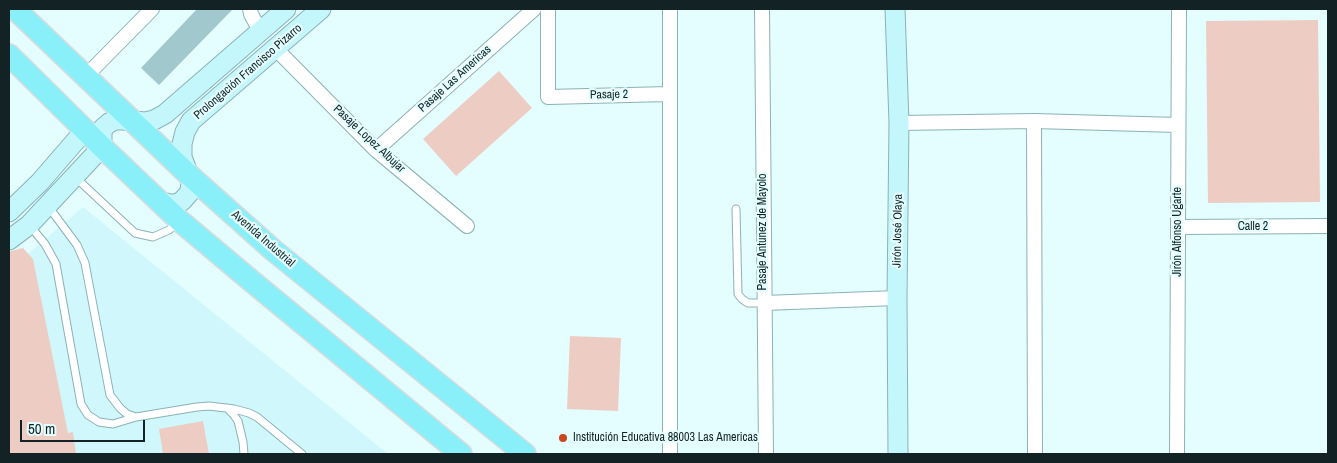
<!DOCTYPE html>
<html>
<head>
<meta charset="utf-8">
<style>
	body { margin:0 }
	#map { position:relative; width:1337px; height:463px; overflow:hidden; background:#e4fdff; font-family:"Archivo Narrow",sans-serif }
	canvas { display:block }
	.frame { position:absolute; inset:0; border:10px solid #132325; pointer-events:none }
	.scale { position:absolute; left:20px; top:420px; width:125px; height:22px; box-sizing:border-box; border:2px solid #132325; border-top:0; padding-left:6px; font-size:15px; line-height:18px; white-space:nowrap; color:#132325; -webkit-text-stroke:4px #e4fdff; paint-order:stroke }
</style>
</head>
<body>
<div id="map">
<canvas width="1337" height="463"></canvas>
<div class="frame"></div>
<div class="scale">50 m</div>
</div>
<script>
const ctx = document.querySelector('canvas').getContext('2d');
ctx.lineJoin = 'round';
function fillPath(path, color) { ctx.fillStyle = color; ctx.fill(path, 'evenodd'); }
const shape = rows => new Path2D(rows.map(r => 'M' + r).join(''));
function stroke(path, color, width, dash) { ctx.strokeStyle = color; ctx.lineWidth = width; ctx.lineCap = dash ? 'butt' : 'round'; ctx.setLineDash(dash || []); ctx.stroke(path); }
function write(font, color, halo, rows, align = 'center') {
  ctx.font = font + ' "Archivo Narrow",sans-serif'; ctx.lineWidth = 4.5; ctx.setLineDash([]); ctx.textBaseline = 'middle'; ctx.strokeStyle = halo; ctx.fillStyle = color; for (const [text, x, y, turn = 0] of rows) {
    ctx.save(); ctx.translate(x, y); ctx.rotate((+turn || 0) * Math.PI / 180); ctx.textAlign = isNaN(turn) ? turn : align; if (halo) ctx.strokeText(text, 0, 0); ctx.fillText(text, 0, 0); ctx.restore();
  }
}
fillPath(shape([
	[83,207,388,454,9,454,9,270]
]), '#d0f8fc');
fillPath(shape([
	[1318,20,1320,202,1208,203,1206,21],
	[499,71,532,108,456,176,423,139],
	[23,248,33,259,68,433,73,432,76,454,9,454,9,252,11,251],
	[570,336,621,338,618,411,567,409],
	[203,421,209,454,163,454,159,429]
]), '#edccc3');
fillPath(shape([
	[197,9,233,9,159,85,141,68]
]), '#a1c8cc');
const lane = shape([
	[75,177,135,233,153,237,169,230,178,223],
	[48,206,77,245,85,263,110,395,120,408,127,414,136,417],
	[736,209,738,294,742,299,748,303,764,303],
	[30,226,45,244,56,264,81,404,88,415,99,422,113,424,136,417,197,407,209,406,234,409,249,413,257,417,302,454],
	[227,408,233,414,238,421,243,442,244,454]
]);
const street = shape([
	[250,9,251,14,260,31],
	[548,9,548,97,669,94],
	[762,9,766,454],
	[275,48,376,150,467,226],
	[86,76,152,9],
	[1034,121,1035,454],
	[899,123,1034,121,1178,125],
	[376,150,534,9],
	[1178,227,1328,226],
	[764,303,897,298],
	[670,454,670,9],
	[1177,454,1179,9]
]);
const secondary = shape([
	[895,9,899,123,897,298,898,454],
	[158,201,170,204,176,204,182,201,190,192,191,181,182,157,182,144,185,132,191,121,321,9],
	[9,212,40,182,85,130],
	[9,240,29,225,102,147,102,134,103,128,109,123,115,120,123,120,145,122,154,120,165,114,286,9]
]);
const primary = shape([
	[15,9,189,175,273,250,525,454],
	[9,55,102,147,180,221,249,279,461,454]
]);
stroke(lane, '#8bb2b6', 9);
stroke(street, '#8bb2b6', 16);
stroke(secondary, '#8bb2b6', 21);
stroke(primary, '#d9dcdc', 24);
stroke(lane, '#fff', 7);
stroke(street, '#fff', 14);
stroke(secondary, '#c4f7fc', 19);
stroke(primary, '#89eff8', 21);
for (const [x, y, r, color] of [
	[563,438,5,"#cd451a"]
]) { const dot = new Path2D(); dot.arc(x, y, r, 0, 2 * Math.PI); ctx.fillStyle = color; ctx.fill(dot); stroke(dot, '#e4fdff', 2); }
write('12px', '#132325', '#e4fdff', [
	["Prolongación Francisco Pizarro",248,72,-41],
	["Pasaje Las Americas",455,79,-42],
	["Pasaje 2",609,95,-1],
	["Pasaje Lopez Albujar",369,139,43],
	["Calle 2",1253,227],
	["Jirón José Olaya",898,231,-89],
	["Pasaje Antunez de Mayolo",763,232,-90],
	["Jirón Alfonso Ugarte",1178,232,-90],
	["Avenida Industrial",263,239,41]
]);
write('12px', '#132325', '#e4fdff', [
	["Institución Educativa 88003 Las Americas",573,438]
], 'left');
</script>
</body>
</html>
